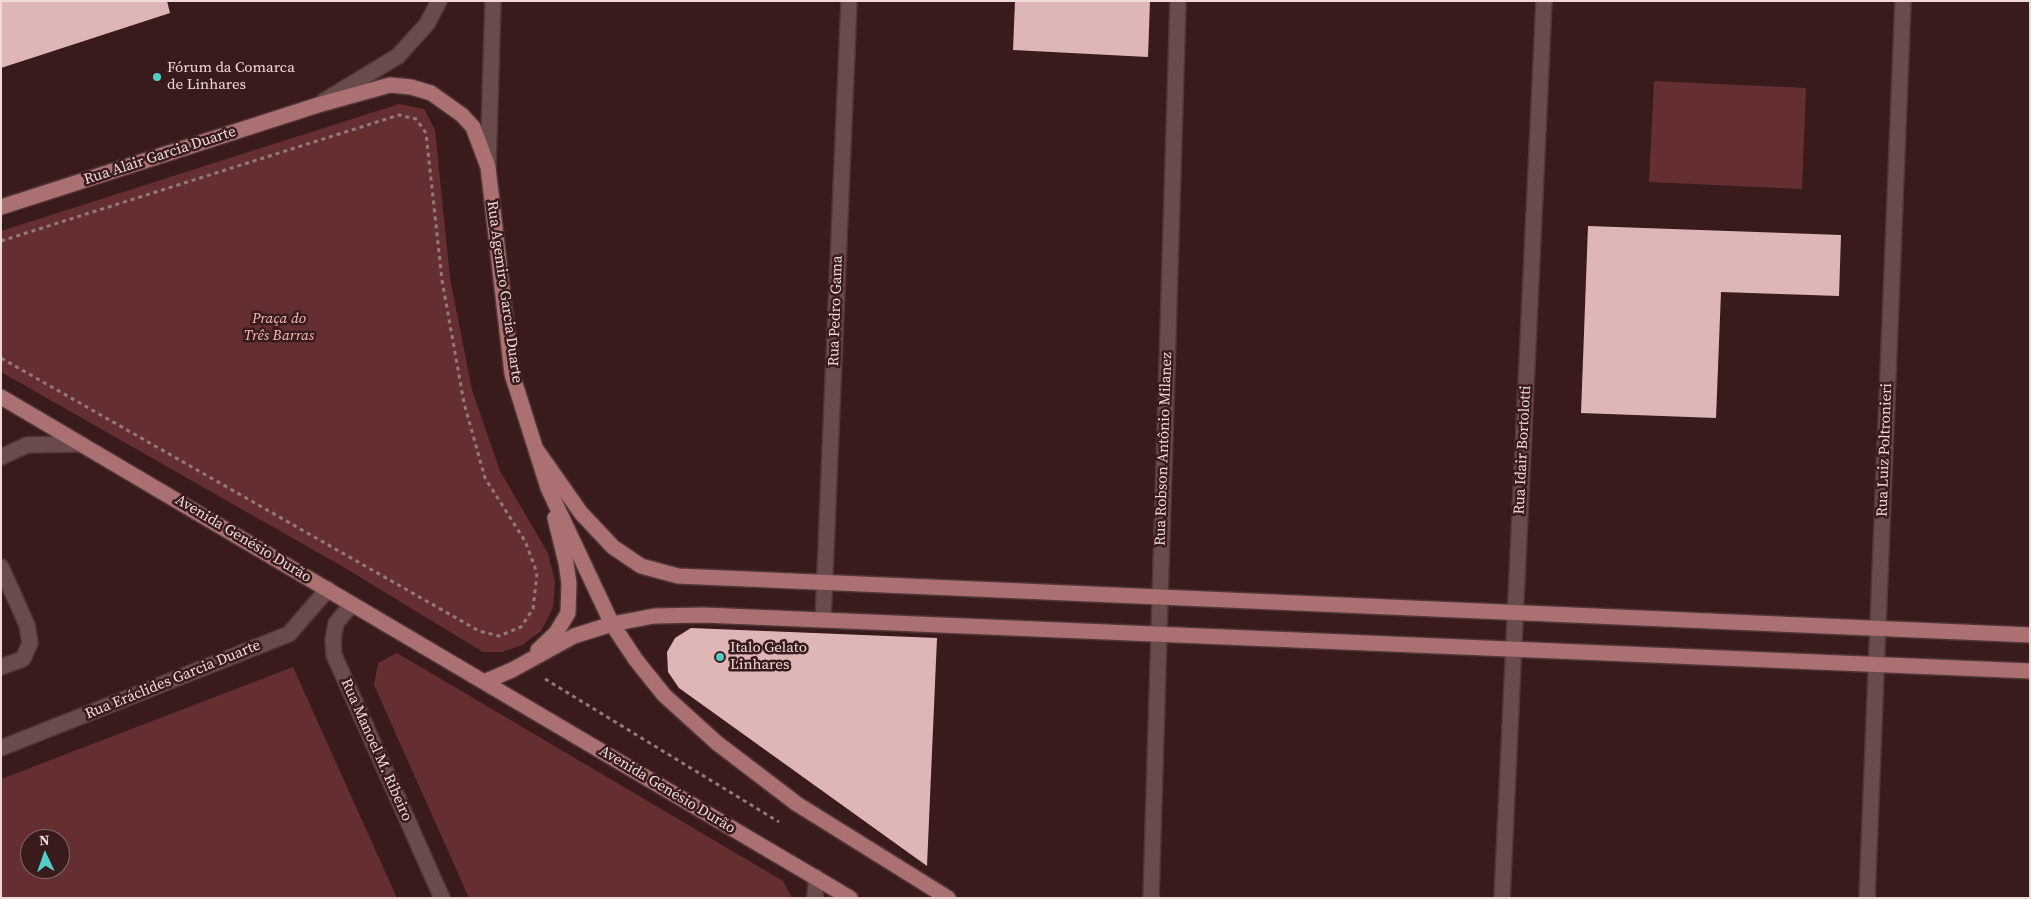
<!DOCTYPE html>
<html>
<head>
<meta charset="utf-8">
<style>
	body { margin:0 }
	#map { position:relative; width:2031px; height:899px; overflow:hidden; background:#391b1c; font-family:"Source Serif 4",serif }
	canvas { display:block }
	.frame { position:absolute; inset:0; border:2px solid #efdada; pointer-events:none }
	.north { position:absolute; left:20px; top:829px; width:50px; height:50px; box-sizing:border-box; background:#391b1c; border:1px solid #826768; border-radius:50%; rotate:357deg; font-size:14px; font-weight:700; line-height:20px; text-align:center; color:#efdada }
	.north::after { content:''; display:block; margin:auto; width:18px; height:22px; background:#53cdca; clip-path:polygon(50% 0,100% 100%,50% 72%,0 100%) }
</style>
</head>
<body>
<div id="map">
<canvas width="2031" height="899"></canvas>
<div class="frame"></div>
<div class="north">N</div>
</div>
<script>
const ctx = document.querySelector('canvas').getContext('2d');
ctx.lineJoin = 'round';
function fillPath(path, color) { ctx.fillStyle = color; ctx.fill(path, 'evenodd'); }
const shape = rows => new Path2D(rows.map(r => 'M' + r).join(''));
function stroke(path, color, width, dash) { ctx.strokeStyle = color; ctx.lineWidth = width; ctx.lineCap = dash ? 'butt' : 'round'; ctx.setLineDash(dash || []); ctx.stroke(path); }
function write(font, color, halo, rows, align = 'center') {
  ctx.font = font + ' "Source Serif 4",serif'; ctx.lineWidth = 5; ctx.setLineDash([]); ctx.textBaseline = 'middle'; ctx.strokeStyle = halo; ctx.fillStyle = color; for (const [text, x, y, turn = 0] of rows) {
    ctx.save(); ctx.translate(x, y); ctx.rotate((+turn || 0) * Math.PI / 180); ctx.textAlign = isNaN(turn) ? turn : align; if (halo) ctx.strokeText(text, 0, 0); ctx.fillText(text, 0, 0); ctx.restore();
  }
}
fillPath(shape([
	[1654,81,1806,88,1802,189,1649,182],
	[399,104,424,109,435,130,450,278,472,390,500,471,548,553,555,582,553,608,541,631,522,645,502,652,483,652,345,568,1,372,1,231],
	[397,653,783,881,792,898,469,898,374,685,378,663],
	[293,667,397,898,1,898,1,779],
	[30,839,60,839,60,869,30,869]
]), '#652f32');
fillPath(shape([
	[1,1,167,1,170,13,1,68],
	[1015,1,1150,1,1148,57,1013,50],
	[1588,226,1841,235,1839,296,1721,292,1716,418,1581,413],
	[691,628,937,638,927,866,679,688,668,672,667,652,675,638]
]), '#dfb6b6');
const minor = shape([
	[324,101,398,56,427,24,439,1],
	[488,167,493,1],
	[1,457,27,445,81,444],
	[1,567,27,625,30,643,23,659,1,667],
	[352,604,336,623,333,640,334,655,442,898],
	[823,620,849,1],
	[1,748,289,634,328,589],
	[815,898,816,877],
	[1151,898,1178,1],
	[1502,898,1544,1],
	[1867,898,1903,1]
]);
const major = shape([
	[1,207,318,105,390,85,411,87,431,93,462,115,473,127,488,167,512,374,548,488,612,624,636,660,664,695,717,743,797,804,948,898],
	[1,397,850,898],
	[536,449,581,513,613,547,641,566,678,576,2030,635],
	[538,650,556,633,568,613,569,583,566,563,555,518],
	[484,682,512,670,574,636,612,624,654,616,704,615,2030,671]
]);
stroke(minor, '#523637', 18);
stroke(major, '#523637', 18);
stroke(shape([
	[1,241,399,115,416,119,426,133,442,280,464,403,485,478,525,541,537,573,533,609,521,627,499,636,479,631,1,358],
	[545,679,779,822]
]), '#93797a', 3, [4, 4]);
stroke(minor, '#694b4c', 15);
stroke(major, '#ab7071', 15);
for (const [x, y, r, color] of [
	[157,77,5,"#53cdca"],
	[720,657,5,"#53cdca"]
]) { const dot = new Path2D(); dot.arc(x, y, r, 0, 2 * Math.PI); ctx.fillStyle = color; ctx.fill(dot); stroke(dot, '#391b1c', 2); }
write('15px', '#efdada', '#391b1c', [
	["Fórum da Comarca",167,68],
	["de Linhares",167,85],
	["Italo Gelato",730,648],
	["Linhares",730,665]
], 'left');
write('15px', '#efdada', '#391b1c', [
	["Rua Alair Garcia Duarte",160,156,-18],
	["Rua Agemiro Garcia Duarte",504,292,82],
	["Rua Pedro Gama",836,311,-88],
	["Rua Robson Antônio Milanez",1164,449,-88],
	["Rua Idair Bortolotti",1523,450,-87],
	["Rua Luiz Poltronieri",1885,450,-88],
	["Avenida Genésio Durão",243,539,31],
	["Rua Eráclides Garcia Duarte",173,680,-22],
	["Rua Manoel M. Ribeiro",376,750,66],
	["Avenida Genésio Durão",667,790,31]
]);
write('italic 15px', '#f8babb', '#391b1c', [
	["Praça do",279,319],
	["Três Barras",279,336]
]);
</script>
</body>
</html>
